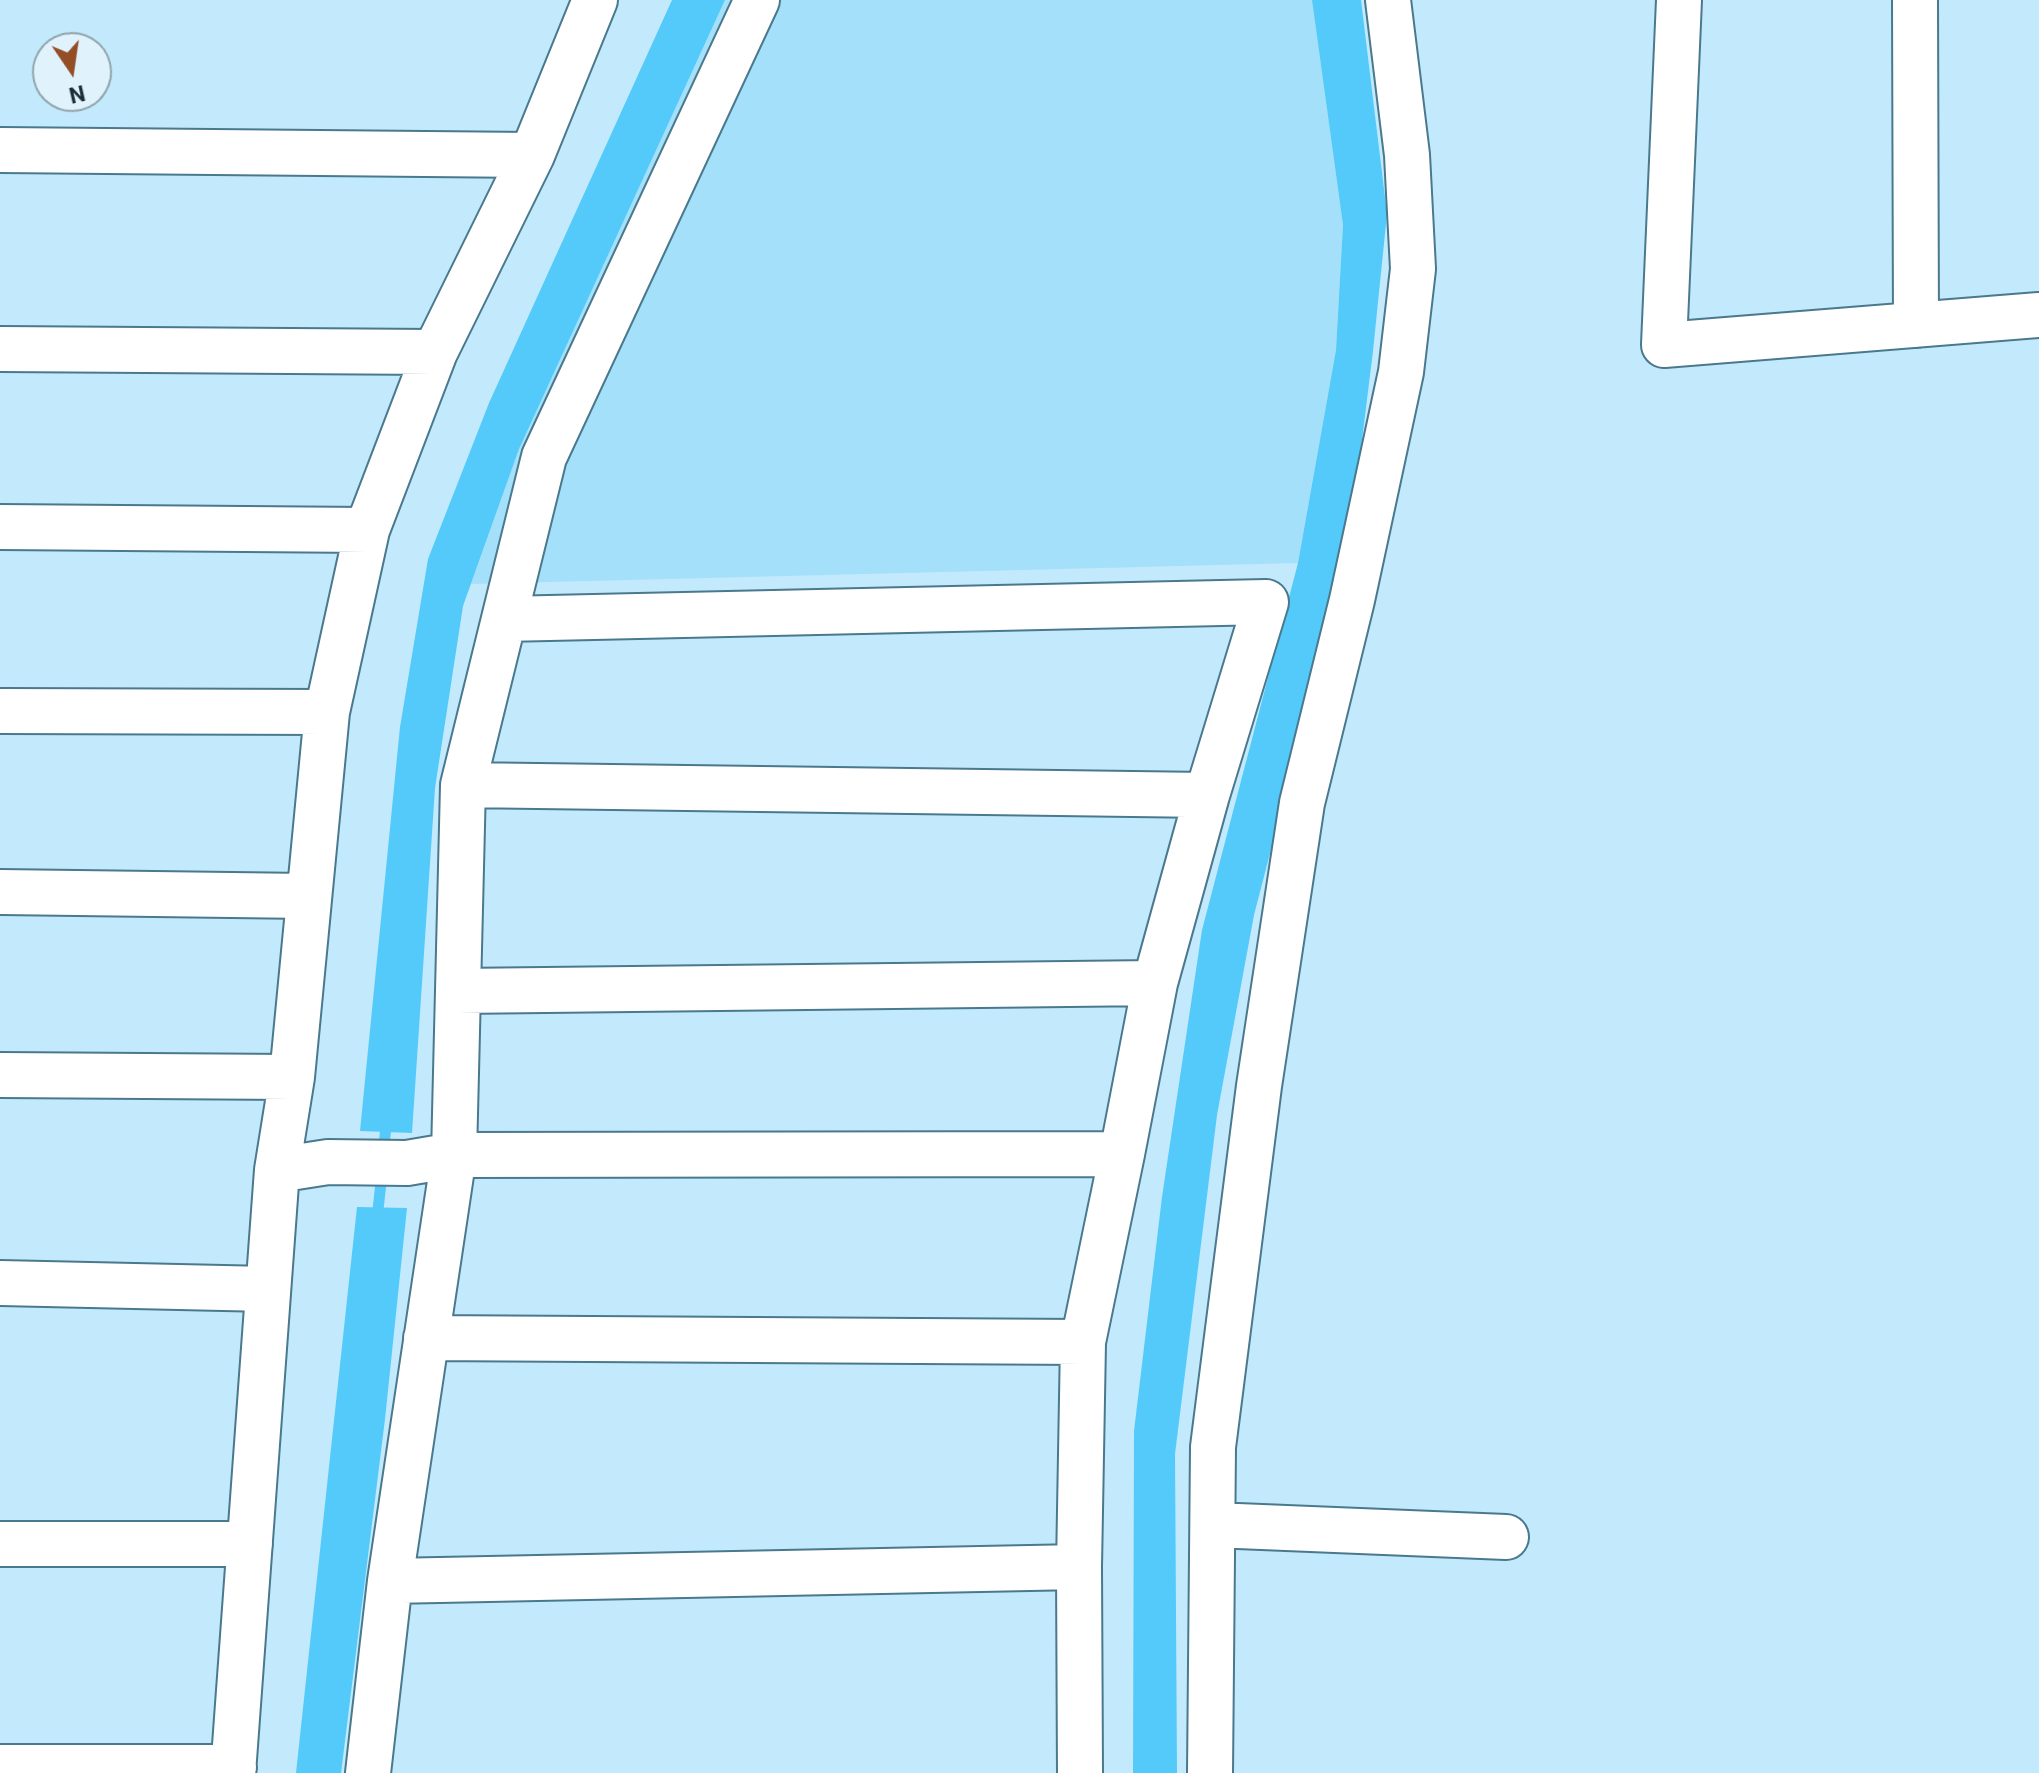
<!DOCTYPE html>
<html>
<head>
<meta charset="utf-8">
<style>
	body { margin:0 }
	#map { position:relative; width:2039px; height:1773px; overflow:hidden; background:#c2eafc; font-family:Roboto,sans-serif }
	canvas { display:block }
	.north { position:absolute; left:32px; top:32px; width:80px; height:80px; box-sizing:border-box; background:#e0f3fd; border:2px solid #91a4ae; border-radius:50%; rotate:167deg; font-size:22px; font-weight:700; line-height:32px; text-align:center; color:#1a2e37 }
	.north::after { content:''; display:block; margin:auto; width:28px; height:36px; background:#944e26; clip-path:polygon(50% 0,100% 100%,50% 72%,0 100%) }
</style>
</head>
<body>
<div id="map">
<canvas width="2039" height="1773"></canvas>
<div class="north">N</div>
</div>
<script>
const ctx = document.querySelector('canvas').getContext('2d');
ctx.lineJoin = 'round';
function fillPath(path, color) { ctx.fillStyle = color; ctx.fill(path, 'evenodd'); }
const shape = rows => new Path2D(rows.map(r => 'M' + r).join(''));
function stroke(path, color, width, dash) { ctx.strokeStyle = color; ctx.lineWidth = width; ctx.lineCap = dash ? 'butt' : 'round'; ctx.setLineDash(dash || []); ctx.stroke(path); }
fillPath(shape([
	[725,0,1312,0,1343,225,1336,350,1298,563,471,584,519,449]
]), '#a5e0fa');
fillPath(shape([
	[672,0,725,0,519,449,463,606,435,788,412,1133,360,1131,400,727,428,559,489,403],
	[1312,0,1361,0,1387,214,1373,351,1348,553,1254,915,1217,1115,1175,1454,1177,1773,1133,1773,1134,1431,1162,1197,1202,930,1298,563,1336,350,1343,225],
	[357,1207,407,1208,385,1419,341,1773,296,1773]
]), '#53caf9');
stroke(shape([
	[383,1155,387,1117],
	[377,1219,382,1173]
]), '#53caf9', 11);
const minor = shape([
	[595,0,532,155,435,352,367,530,327,712,292,1077,277,1170,328,1162,407,1163,454,1155,1122,1154],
	[1679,0,1664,345,2039,315],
	[1915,0,1916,325],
	[0,150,532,155],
	[0,349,435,352],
	[0,527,367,530],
	[504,619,1266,602,1207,795,1155,983,1122,1154,1083,1342,1079,1567,1080,1773],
	[0,711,327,712],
	[463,785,1207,795],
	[0,892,308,896],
	[458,991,1155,983],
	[0,1075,292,1077],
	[0,1283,268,1289],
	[426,1338,1083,1342],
	[1213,1525,1506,1537],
	[0,1544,250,1544],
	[390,1581,1079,1567],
	[0,1767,234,1767],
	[233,1773,277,1170],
	[368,1773,390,1581,454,1155,463,785,544,457,757,0],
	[1210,1773,1213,1447,1259,1086,1302,803,1352,600,1401,372,1413,269,1407,155,1388,0]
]);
stroke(minor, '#4a788d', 48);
stroke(minor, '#fff', 44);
</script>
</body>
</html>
